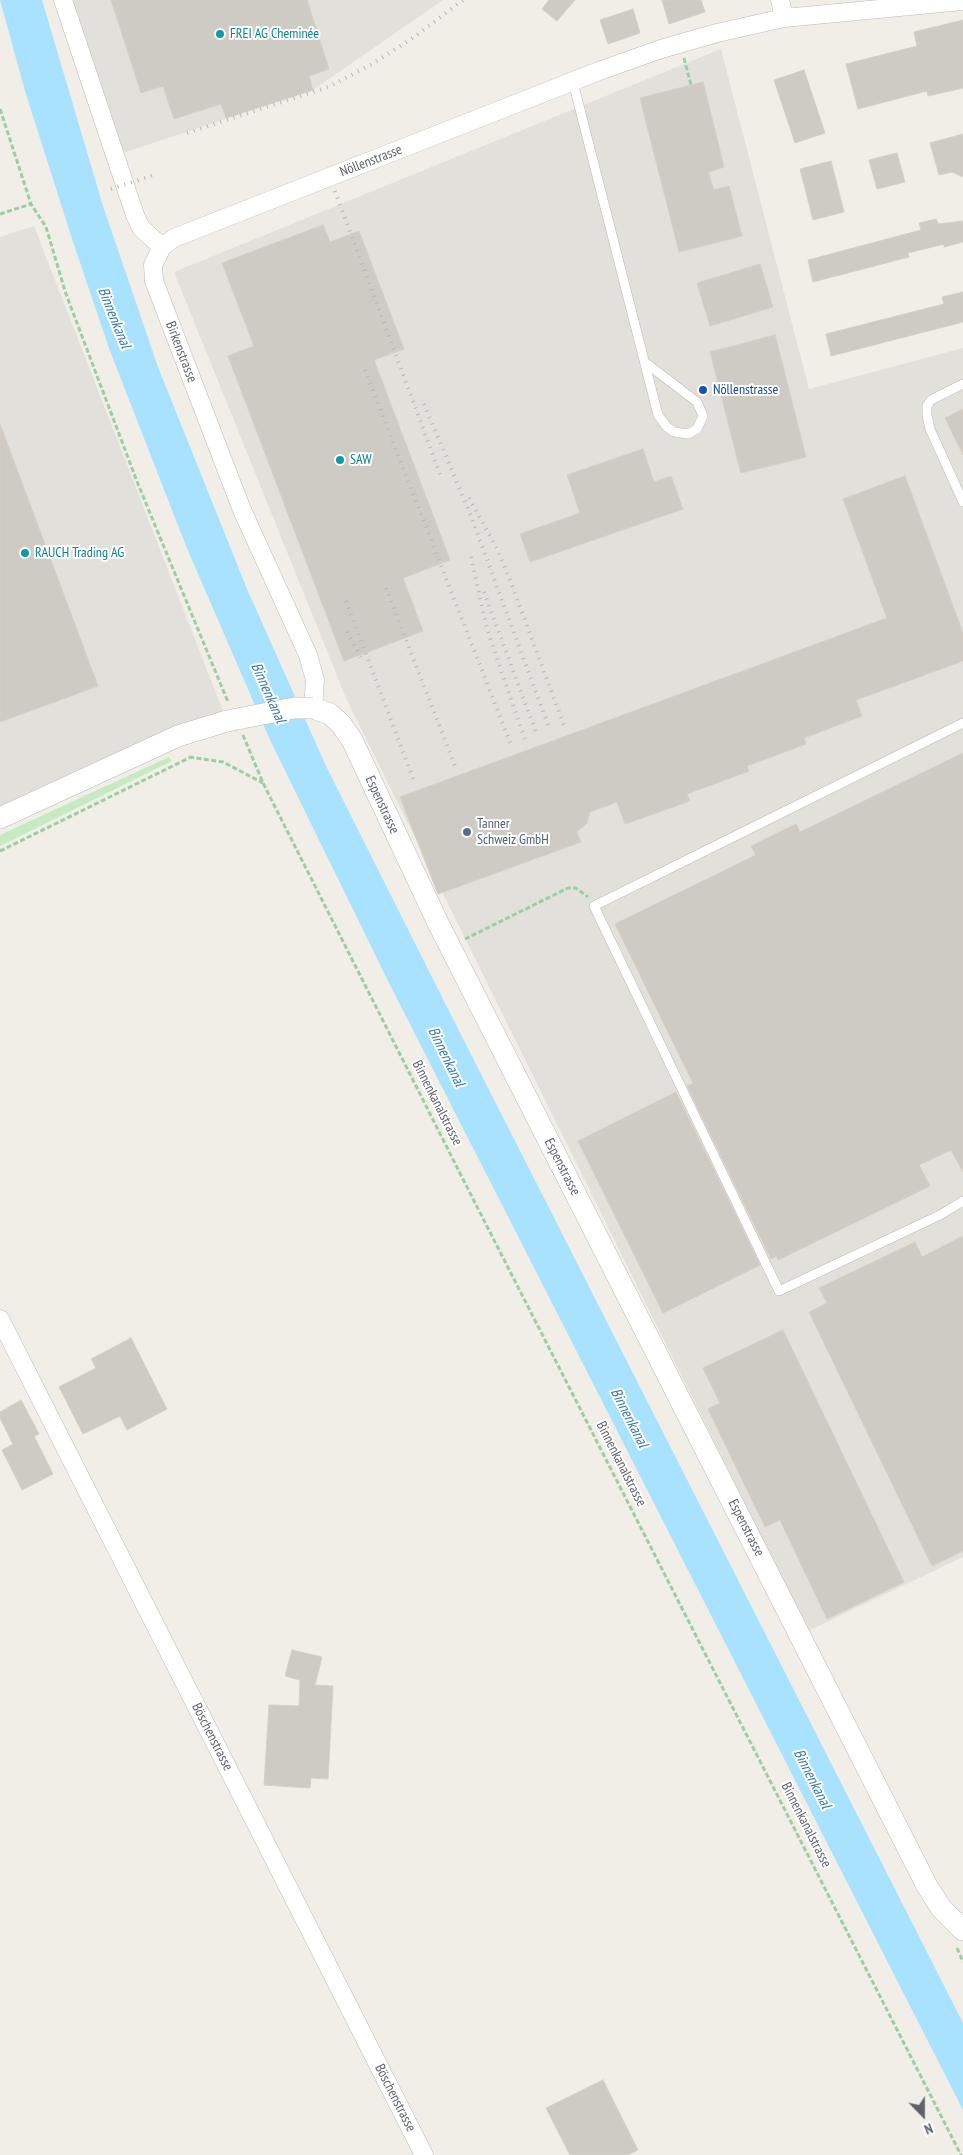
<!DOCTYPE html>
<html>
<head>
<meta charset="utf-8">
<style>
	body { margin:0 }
	#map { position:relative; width:963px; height:2155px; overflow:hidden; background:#f1eee7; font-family:"PT Sans Narrow",sans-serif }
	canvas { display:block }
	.north { position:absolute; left:898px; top:2090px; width:50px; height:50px; -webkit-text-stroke:4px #fff; paint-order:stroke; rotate:158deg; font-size:14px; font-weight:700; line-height:20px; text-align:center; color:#5e6368 }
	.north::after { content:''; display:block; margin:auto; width:18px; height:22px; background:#5e6368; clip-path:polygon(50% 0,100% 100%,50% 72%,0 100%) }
</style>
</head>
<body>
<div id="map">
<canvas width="963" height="2155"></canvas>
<div class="north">N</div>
</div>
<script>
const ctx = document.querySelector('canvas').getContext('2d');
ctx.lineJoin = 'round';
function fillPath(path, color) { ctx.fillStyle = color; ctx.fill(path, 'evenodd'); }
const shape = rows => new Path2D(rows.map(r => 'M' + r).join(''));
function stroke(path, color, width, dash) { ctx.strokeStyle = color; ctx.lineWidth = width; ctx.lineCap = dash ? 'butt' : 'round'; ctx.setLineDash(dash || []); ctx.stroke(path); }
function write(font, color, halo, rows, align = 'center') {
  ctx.font = font + ' "PT Sans Narrow",sans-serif'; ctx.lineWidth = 4; ctx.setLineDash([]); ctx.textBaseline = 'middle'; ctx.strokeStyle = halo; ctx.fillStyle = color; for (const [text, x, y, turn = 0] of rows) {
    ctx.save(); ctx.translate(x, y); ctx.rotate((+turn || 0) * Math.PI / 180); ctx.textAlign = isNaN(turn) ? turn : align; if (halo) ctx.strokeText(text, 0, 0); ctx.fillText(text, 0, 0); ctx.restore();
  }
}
fillPath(shape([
	[63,0,443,0,313,90,114,156],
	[721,49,809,389,963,348,963,1557,808,1631,346,698,174,272],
	[34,226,223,711,0,815,0,237]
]), '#e2e0db');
fillPath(shape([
	[169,757,172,761,0,846,0,835]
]), '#c6eac2');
fillPath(shape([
	[0,0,42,0,103,206,158,367,247,589,326,766,448,1009,963,2023,963,2110,389,983,270,740,186,546,110,351,73,242,25,91]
]), '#a9e2ff');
const building = shape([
	[111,0,307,0,329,69,309,76,313,90,226,118,221,104,174,119,163,86,141,93,111,0],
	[549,0,575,0,557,21,542,9,549,0],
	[662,0,701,0,705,12,669,24,662,0],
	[633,9,640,33,608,44,600,20,633,9],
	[963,20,963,88,928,96,927,91,858,109,846,64,917,46,914,32,963,20],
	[804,70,825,133,795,143,774,80,804,70],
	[703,82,724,167,708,172,714,190,729,186,742,236,679,252,640,98,703,82],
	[963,134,963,177,952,172,939,175,930,143,963,134],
	[897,153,905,182,877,189,869,160,897,153],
	[831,161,844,212,813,220,800,169,831,161],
	[936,219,938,224,963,221,963,242,944,247,944,244,908,253,909,257,813,282,808,260,921,230,919,223,936,219],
	[323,225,330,242,359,231,404,349,374,360,450,560,403,578,423,631,344,661,228,356,254,346,222,263,323,225],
	[760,264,773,307,710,326,697,283,760,264],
	[963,292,963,322,831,356,826,334,944,304,942,297,963,292],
	[775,335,806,457,741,473,710,352,775,335],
	[963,409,963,455,945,418,963,409],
	[0,424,98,686,0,722,0,424],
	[643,449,654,482,671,476,683,509,530,562,520,534,580,513,567,475,643,449],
	[905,476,963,633,963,661,856,700,862,716,804,738,806,744,747,766,749,771,687,794,690,801,625,824,617,802,590,812,587,823,577,832,581,842,438,894,400,797,887,618,843,499,905,476],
	[963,753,963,1172,951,1150,919,1165,930,1186,778,1260,777,1256,771,1259,687,1086,693,1083,615,924,756,855,751,846,796,824,800,832,963,753],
	[676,1092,760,1265,663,1313,578,1141,676,1092],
	[963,1236,963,1551,932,1566,809,1312,827,1303,819,1288,915,1242,922,1257,963,1236],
	[783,1330,904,1582,827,1619,780,1520,765,1527,708,1409,720,1403,703,1368,783,1330],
	[131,1338,167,1409,127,1430,120,1416,83,1434,59,1387,96,1368,91,1359,131,1338],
	[21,1400,39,1434,34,1436,53,1474,22,1490,2,1450,13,1444,0,1418,0,1412,21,1400],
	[292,1650,322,1657,315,1685,333,1686,328,1779,311,1778,310,1788,264,1785,269,1705,299,1706,300,1680,285,1676,292,1650],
	[603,2080,638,2150,628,2155,570,2155,546,2108,603,2080]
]);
fillPath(building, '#cecbc5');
stroke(building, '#d6cfc4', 1);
const service = shape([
	[573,82,658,415,667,427,674,432,688,434,697,429,703,416,697,402,646,363],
	[963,384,931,400,927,406,927,415,930,429,963,502],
	[963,723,594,906,779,1291,940,1215,963,1201]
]);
const minor = shape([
	[63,0,135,215,141,228,162,247],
	[780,0,784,18],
	[313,708,315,680,308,655,242,510,154,281,153,265,162,247,174,238,599,71,661,49,717,33,784,18,963,1],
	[0,1319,424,2155]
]);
const tertiary = shape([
	[313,708,330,714,341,724,352,740,438,923,927,1886,941,1908,963,1930],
	[0,818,178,736,227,721]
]);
stroke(service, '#b7babe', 10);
stroke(minor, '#b7babe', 19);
stroke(tertiary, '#b7babe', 22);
stroke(shape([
	[684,58,691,85],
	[0,109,31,204,46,227,66,294,138,484,228,702],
	[0,214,31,204],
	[243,735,263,783,470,1193,961,2155],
	[189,757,223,762,263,783],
	[0,851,189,758],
	[465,939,568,888,576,888,588,897],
	[957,1948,963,1962]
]), '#9ccea5', 3, [5, 2.5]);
stroke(service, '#fff', 9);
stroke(minor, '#fff', 18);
stroke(tertiary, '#fff', 21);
stroke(shape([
	[187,133,328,87,372,64,413,38,463,0],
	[111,189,157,174],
	[335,191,441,477],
	[365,370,511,745],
	[424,404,469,511,550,730],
	[469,498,495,545,507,572,564,725],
	[471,557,487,629,525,740],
	[386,588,455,766],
	[484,592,537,735],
	[346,601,414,781],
	[347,632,361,657]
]), '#b5b6b7', 4, [1, 6]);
const tertiaryBridge = shape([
	[227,721,294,708,313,708]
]);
stroke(tertiaryBridge, '#b7babe', 22, []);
stroke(tertiaryBridge, '#fff', 21);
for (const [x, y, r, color] of [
	[220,34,5,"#0f9aa8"],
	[703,390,5,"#1a4fb4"],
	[340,460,5,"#0f9aa8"],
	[25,553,5,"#0f9aa8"],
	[467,832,5,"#5c6f8a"]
]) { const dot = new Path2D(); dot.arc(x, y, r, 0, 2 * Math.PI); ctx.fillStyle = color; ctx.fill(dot); stroke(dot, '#fff', 2); }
write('14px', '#0d838f', '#fff', [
	["FREI AG Cheminée",230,34],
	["SAW",350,460],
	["RAUCH Trading AG",35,553]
], 'left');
write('14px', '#5e6368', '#fff', [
	["Nöllenstrasse",371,161,-21],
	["Birkenstrasse",181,352,69],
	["Espenstrasse",382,805,65],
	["Binnenkanalstrasse",437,1103,63],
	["Espenstrasse",562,1167,63],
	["Binnenkanalstrasse",621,1464,63],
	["Espenstrasse",746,1528,63],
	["Böschenstrasse",212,1737,63],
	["Binnenkanalstrasse",806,1825,63],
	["Böschenstrasse",395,2098,63]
]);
write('14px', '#164399', '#fff', [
	["Nöllenstrasse",713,390]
], 'left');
write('14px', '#4e5e75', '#fff', [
	["Tanner",477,824],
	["Schweiz GmbH",477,840]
], 'left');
write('italic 15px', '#3879a7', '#fff', [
	["Binnenkanal",114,318,68],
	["Binnenkanal",268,693,66],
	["Binnenkanal",446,1057,64],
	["Binnenkanal",629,1418,63],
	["Binnenkanal",812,1779,63]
]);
</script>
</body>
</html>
